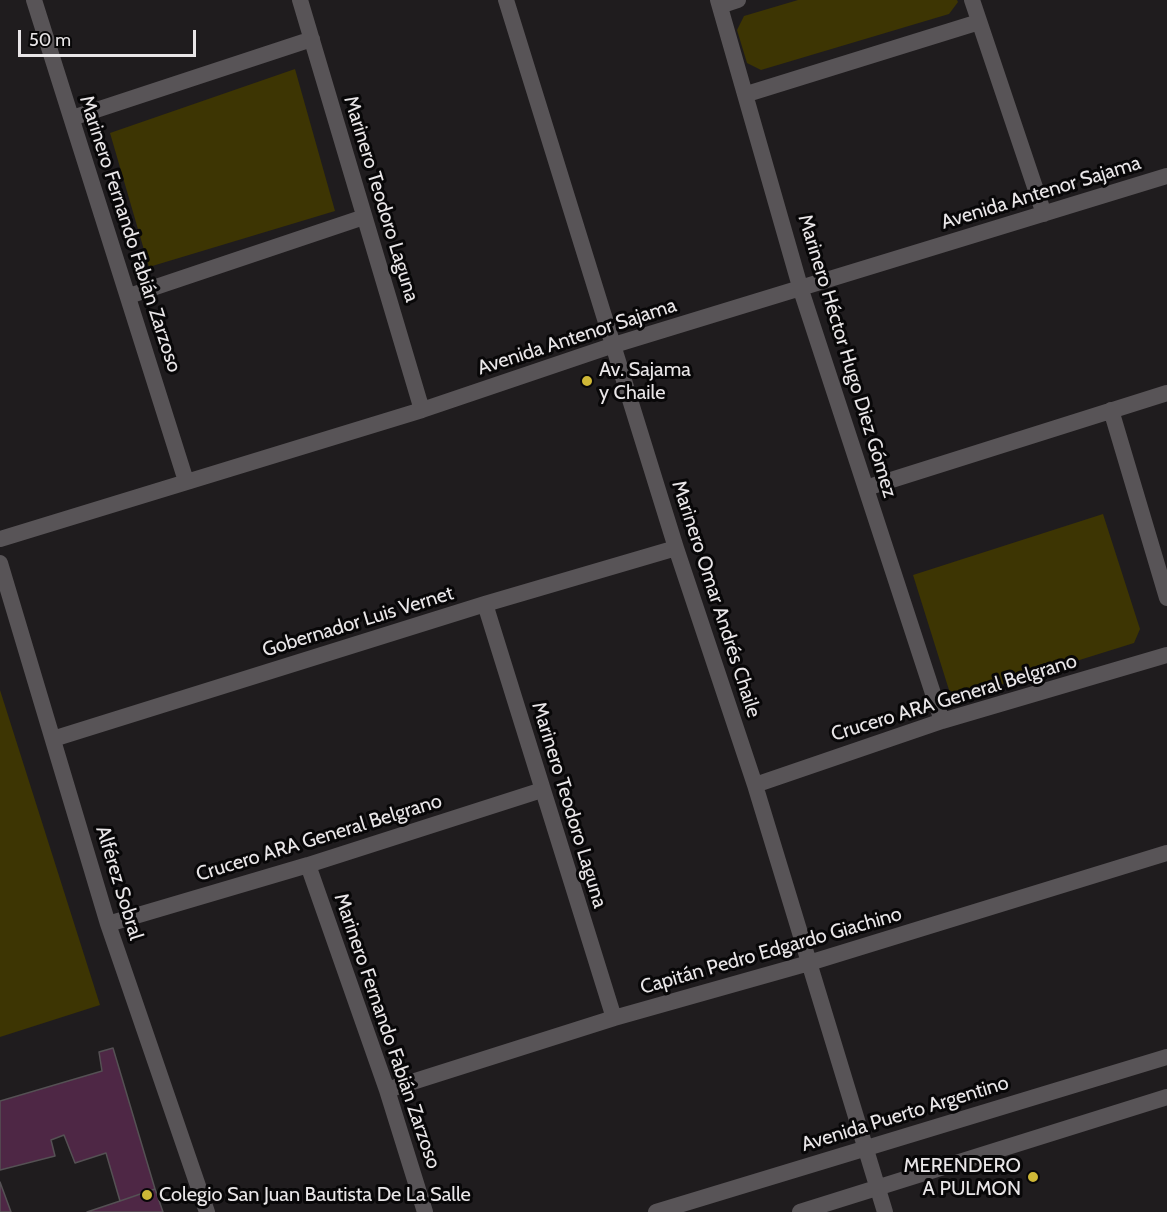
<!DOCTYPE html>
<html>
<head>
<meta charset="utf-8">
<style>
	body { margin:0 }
	#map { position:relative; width:1167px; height:1212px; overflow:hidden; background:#1f1c1e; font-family:Cabin,sans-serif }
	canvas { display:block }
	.scale { position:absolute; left:18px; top:30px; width:178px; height:27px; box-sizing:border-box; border:3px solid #e9e6e8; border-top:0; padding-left:8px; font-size:18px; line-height:21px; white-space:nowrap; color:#e9e6e8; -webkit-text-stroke:4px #080708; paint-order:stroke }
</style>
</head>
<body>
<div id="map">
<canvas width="1167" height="1212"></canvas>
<div class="scale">50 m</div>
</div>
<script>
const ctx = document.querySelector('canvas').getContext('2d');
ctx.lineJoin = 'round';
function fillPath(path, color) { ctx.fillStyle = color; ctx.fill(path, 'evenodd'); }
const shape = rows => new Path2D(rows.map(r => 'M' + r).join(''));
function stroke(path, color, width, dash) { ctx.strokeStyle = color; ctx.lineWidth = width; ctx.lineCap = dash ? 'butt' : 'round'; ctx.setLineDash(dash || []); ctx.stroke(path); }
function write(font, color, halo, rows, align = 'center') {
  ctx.font = font + ' Cabin,sans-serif'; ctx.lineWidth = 6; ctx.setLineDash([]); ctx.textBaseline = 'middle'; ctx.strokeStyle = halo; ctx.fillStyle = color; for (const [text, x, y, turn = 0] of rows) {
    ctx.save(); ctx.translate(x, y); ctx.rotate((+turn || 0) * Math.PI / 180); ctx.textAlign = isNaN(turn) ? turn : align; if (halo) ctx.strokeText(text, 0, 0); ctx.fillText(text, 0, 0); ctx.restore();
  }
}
fillPath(shape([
	[798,0,957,0,958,2,949,14,761,70,747,63,737,30,744,16],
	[295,69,335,211,149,267,110,133],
	[1103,514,1140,629,1134,643,961,697,949,690,913,575],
	[0,690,100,1005,0,1037]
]), '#3d3503');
const building = shape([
	[113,1048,155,1189,120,1201,106,1153,75,1163,64,1135,51,1140,55,1156,0,1170,0,1101,102,1071,99,1052,113,1048],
	[0,1182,11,1212,0,1212,0,1182],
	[155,1189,163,1212,87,1212,120,1201,155,1189]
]);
fillPath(building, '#4e2745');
stroke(building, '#555154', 1.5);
stroke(shape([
	[34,0,186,481],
	[300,0,422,410],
	[506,0,676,548,755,785,885,1212],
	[718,0,801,290,942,721],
	[972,0,1044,214],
	[720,6,738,0],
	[747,94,979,22],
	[72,118,312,39],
	[129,296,364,217],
	[1111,410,1167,598],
	[866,488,1167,393],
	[0,539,422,410,614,345,1167,176],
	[0,563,108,924,207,1212],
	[485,604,614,1018],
	[53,739,485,604,676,548],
	[755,785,942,721,1167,655],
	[308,865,387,1090,425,1212],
	[108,924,308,865,542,790],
	[387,1090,614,1018,809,963,1167,853],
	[656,1212,1167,1057],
	[800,1212,1167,1097]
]), '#585457', 16);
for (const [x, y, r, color] of [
	[587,381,6,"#cfb837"],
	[1033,1177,6,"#cfb837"],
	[147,1195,6,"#cfb837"]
]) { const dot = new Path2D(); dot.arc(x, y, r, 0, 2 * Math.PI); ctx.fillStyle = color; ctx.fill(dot); stroke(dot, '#080708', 2); }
write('20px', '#e9e6e8', '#080708', [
	["Avenida Antenor Sajama",1041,193,-17],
	["Marinero Teodoro Laguna",381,199,73],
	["Marinero Fernando Fabián Zarzoso",130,234,72],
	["Avenida Antenor Sajama",577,337,-18],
	["Marinero Héctor Hugo Diez Gómez",847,356,73],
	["Marinero Omar Andrés Chaile",716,599,72],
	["Gobernador Luis Vernet",358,622,-17],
	["Crucero ARA General Belgrano",954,698,-17],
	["Marinero Teodoro Laguna",569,805,73],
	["Crucero ARA General Belgrano",319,838,-17],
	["Alférez Sobral",119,883,73],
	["Capitán Pedro Edgardo Giachino",771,951,-16],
	["Marinero Fernando Fabián Zarzoso",387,1031,71],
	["Avenida Puerto Argentino",905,1114,-17]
]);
write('20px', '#e9e6e8', '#080708', [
	["Av. Sajama",599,370],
	["y Chaile",599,393],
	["MERENDERO",1021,1166,"right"],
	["A PULMON",1021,1189,"right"],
	["Colegio San Juan Bautista De La Salle",159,1195]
], 'left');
</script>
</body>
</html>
